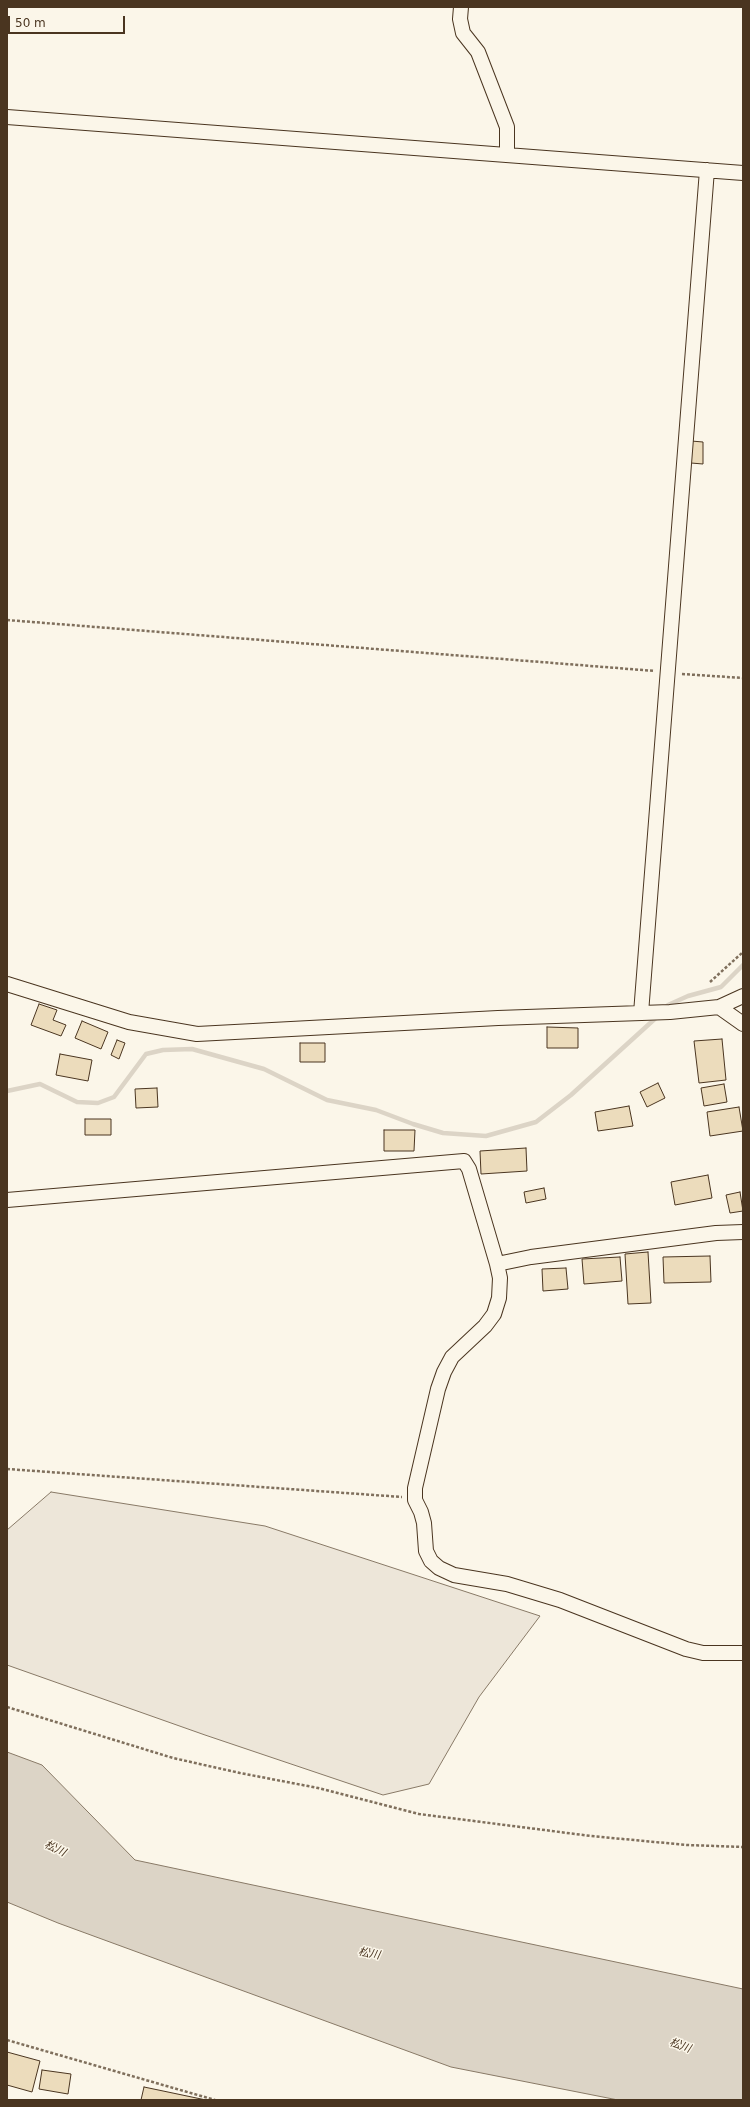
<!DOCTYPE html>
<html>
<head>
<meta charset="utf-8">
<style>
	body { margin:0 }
	#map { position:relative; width:750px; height:2107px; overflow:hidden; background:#fbf6e9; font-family:"DejaVu Sans",sans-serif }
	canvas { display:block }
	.frame { position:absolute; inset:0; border:8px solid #4a3520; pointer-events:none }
	.scale { position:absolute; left:8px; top:16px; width:117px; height:18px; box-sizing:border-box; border:2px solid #4a3520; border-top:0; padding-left:5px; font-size:12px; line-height:14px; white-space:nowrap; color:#4a3520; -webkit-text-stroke:3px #fbf6e9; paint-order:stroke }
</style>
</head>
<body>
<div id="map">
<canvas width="750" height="2107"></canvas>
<div class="frame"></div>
<div class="scale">50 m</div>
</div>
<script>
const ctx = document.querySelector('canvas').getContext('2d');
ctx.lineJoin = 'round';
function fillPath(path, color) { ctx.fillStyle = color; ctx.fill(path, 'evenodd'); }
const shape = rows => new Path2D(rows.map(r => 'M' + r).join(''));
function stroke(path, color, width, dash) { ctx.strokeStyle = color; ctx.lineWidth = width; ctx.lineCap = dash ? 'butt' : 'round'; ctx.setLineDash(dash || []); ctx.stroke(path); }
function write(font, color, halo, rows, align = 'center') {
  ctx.font = font + ' "DejaVu Sans","Noto Sans JP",sans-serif'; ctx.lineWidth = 3; ctx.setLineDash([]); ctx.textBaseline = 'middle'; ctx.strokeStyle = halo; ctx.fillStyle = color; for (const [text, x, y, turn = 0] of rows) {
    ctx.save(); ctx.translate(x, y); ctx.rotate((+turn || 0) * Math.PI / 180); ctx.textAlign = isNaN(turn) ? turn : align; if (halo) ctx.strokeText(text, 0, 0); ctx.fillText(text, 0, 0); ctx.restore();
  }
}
const green = shape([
	[51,1492,265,1526,540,1616,479,1697,429,1784,383,1795,205,1735,7,1665,7,1530,51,1492]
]);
fillPath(green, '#ede6d9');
stroke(green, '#887966', 1);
const water = shape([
	[7,1752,42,1765,135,1860,743,1989,743,2100,618,2100,451,2067,58,1923,7,1902,7,1752]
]);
fillPath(water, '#dcd4c6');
stroke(water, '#887966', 1);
stroke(shape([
	[664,1009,668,1005,688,996,721,987,743,965],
	[7,1091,40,1084,77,1102,98,1103,114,1097,146,1054,163,1050,192,1049,264,1069,327,1100,376,1110,413,1124,443,1133,486,1136,536,1122,571,1095,658,1016]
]), '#dcd4c6', 4.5);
const building = shape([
	[691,441,703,442,703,464,691,463,691,441],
	[39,1004,57,1010,53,1020,66,1025,61,1036,31,1025,39,1004],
	[82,1021,108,1032,101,1049,75,1038,82,1021],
	[547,1027,578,1028,578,1048,547,1048,547,1027],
	[722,1039,726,1080,699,1083,694,1041,722,1039],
	[117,1040,125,1043,119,1059,111,1055,117,1040],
	[300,1043,325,1043,325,1062,300,1062,300,1043],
	[60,1054,92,1060,88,1081,56,1075,60,1054],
	[658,1083,665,1098,647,1107,640,1092,658,1083],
	[724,1084,727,1102,704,1106,701,1088,724,1084],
	[157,1088,158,1107,136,1108,135,1089,157,1088],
	[629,1106,633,1126,598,1131,595,1112,629,1106],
	[739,1107,743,1131,710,1136,707,1112,739,1107],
	[85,1119,111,1119,111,1135,85,1135,85,1119],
	[384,1130,415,1130,414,1151,384,1151,384,1130],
	[526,1148,527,1171,481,1174,480,1151,526,1148],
	[708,1175,712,1198,675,1205,671,1182,708,1175],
	[544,1188,546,1199,526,1203,524,1192,544,1188],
	[740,1192,743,1211,730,1213,726,1195,740,1192],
	[648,1252,651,1303,628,1304,625,1254,648,1252],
	[710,1256,711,1282,664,1283,663,1257,710,1256],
	[620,1257,622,1281,584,1284,582,1259,620,1257],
	[566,1268,568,1289,543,1291,542,1269,566,1268],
	[7,2052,40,2061,32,2092,7,2085,7,2052],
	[42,2070,71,2074,68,2094,39,2089,42,2070],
	[144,2087,206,2100,141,2100,144,2087]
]);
fillPath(building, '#ecdcbc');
stroke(building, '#4a3520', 1);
const street = shape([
	[461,7,460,19,463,33,478,52,507,127,507,155],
	[7,117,743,173],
	[7,984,129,1022,197,1034,498,1018,670,1012,719,1007,743,996],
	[719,1007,743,1024],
	[641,1013,707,170],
	[7,1200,464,1161,469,1169,497,1264,500,1278,499,1298,494,1314,485,1326,452,1357,444,1372,438,1389,415,1488,415,1500,421,1512,424,1523,426,1551,431,1561,439,1568,454,1575,507,1584,560,1600,686,1649,703,1653,743,1653],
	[497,1264,531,1257,716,1233,743,1232]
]);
stroke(street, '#4a3520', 16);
stroke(shape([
	[7,620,655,671],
	[682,674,743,678],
	[710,982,743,952],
	[7,1469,402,1497],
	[7,1707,173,1758,240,1773,318,1788,419,1814,591,1836,687,1845,743,1847],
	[7,2040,215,2100]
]), '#7f6f5c', 2.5, [3, 2]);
stroke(street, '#fbf6e9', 14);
write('italic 11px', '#4a3520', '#fbf6e9', [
	["松川",55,1849,26],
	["松川",369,1954,11],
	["松川",680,2046,19]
]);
</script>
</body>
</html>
